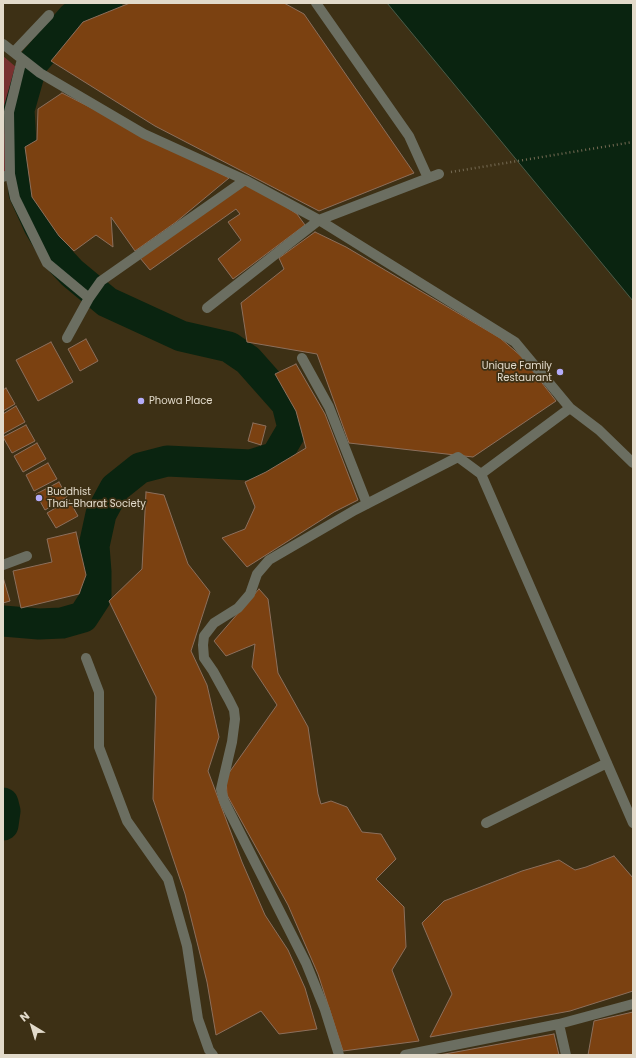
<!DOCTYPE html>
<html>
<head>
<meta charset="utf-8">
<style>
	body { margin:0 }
	#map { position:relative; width:636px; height:1058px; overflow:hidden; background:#3d3015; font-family:Poppins,sans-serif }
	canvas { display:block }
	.frame { position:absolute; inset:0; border:4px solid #e2daca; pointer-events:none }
	.north { position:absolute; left:12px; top:1006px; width:40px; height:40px; -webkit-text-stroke:3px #3d3015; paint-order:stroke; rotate:322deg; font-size:11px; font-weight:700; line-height:16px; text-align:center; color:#e2daca }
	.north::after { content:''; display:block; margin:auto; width:14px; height:18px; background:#e2daca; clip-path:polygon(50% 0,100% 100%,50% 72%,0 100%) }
</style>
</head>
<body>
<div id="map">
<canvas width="636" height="1058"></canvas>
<div class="frame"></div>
<div class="north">N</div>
</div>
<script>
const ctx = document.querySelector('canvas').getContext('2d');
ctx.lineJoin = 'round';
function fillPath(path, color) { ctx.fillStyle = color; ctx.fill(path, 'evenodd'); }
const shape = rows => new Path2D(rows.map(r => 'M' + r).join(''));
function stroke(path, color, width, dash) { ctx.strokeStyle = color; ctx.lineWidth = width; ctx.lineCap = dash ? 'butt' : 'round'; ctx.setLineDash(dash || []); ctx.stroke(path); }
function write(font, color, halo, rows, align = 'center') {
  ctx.font = font + ' Poppins,sans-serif'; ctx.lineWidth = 3.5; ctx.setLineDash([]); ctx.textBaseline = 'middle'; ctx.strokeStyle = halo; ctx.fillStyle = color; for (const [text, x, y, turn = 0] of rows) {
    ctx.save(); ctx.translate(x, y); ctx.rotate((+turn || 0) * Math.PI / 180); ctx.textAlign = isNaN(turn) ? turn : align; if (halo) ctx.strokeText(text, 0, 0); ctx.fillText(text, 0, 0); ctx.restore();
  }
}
fillPath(shape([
	[3,56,16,67,7,171,3,173]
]), '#783130');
const water = shape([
	[387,3,633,3,633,301,387,3]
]);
fillPath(water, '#0a2410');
stroke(water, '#4b5b48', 1);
stroke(shape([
	[3,621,39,624,62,623,83,617,96,597,96,572,94,546,101,514,115,488,140,468,167,461,251,465,276,457,293,428,287,404,248,360,229,347,181,336,107,302,72,273,58,258,39,226,24,193,19,110,32,64,73,17,107,3],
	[3,803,5,811,3,825]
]), '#0a2410', 31);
const building = shape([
	[130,3,284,3,304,14,414,173,319,211,155,126,51,61,83,22,130,3],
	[62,93,229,178,176,222,135,251,111,217,113,247,96,235,74,251,59,236,32,197,25,147,37,140,38,109,62,93],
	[245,180,297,214,305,225,233,279,218,259,241,240,228,222,240,214,236,209,150,270,140,258,245,180],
	[315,232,346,247,500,338,522,357,556,401,473,457,349,443,317,354,247,342,241,303,284,269,279,258,315,232],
	[86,339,98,361,80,371,68,349,86,339],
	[51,342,73,382,38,401,16,360,51,342],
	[296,364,325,414,358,500,334,512,247,567,222,538,245,529,255,507,245,482,266,472,306,448,296,411,275,374,296,364],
	[6,388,15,404,3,411,3,390,6,388],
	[16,406,25,422,3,434,3,414,16,406],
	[253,423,266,426,261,445,248,441,253,423],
	[26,425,35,441,12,453,3,437,26,425],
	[37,443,46,459,23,472,14,456,37,443],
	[48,463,57,479,34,491,26,475,48,463],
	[59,482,67,497,45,510,36,494,59,482],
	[146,492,164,495,188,564,210,592,191,651,207,685,219,737,208,771,242,862,265,915,288,950,305,988,317,1029,279,1034,261,1011,216,1035,207,982,185,894,153,799,156,697,109,601,142,569,146,492],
	[69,500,78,516,56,528,47,513,69,500],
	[76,532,86,575,79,594,21,608,13,571,52,562,47,539,76,532],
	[3,577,10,601,3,603,3,577],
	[259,589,268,599,278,673,308,727,318,794,321,804,331,801,347,807,362,832,381,834,396,859,376,879,404,907,406,947,392,970,419,1041,343,1051,318,974,288,905,227,795,226,777,277,705,252,667,255,644,226,656,214,641,259,589],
	[614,856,633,878,633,991,570,1011,430,1037,452,994,422,923,444,901,522,871,559,860,575,870,586,867,614,856],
	[633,1012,633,1055,588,1055,594,1021,633,1012],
	[554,1034,559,1055,439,1055,456,1052,554,1034]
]);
fillPath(building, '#7b4111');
stroke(building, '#8c6f5c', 1);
stroke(shape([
	[451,172,633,142]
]), '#766b54', 2.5, [1, 3]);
stroke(shape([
	[316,3,409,136,428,178],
	[3,44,40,73,144,134,245,180,319,220,515,342,570,408,481,474],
	[14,52,49,15],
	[10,174,9,112,22,59],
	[3,177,10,174,15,198,47,263,89,298],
	[207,308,319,220,439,174],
	[67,338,89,298,101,281,245,180],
	[302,358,329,407,367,504],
	[570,408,599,430,633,463],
	[3,565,27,556],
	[86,658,99,692,99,747,127,821,168,879,187,946,198,1019,209,1050,213,1055],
	[486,823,607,763],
	[559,1024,566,1055],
	[339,1055,325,1010,306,963,224,801,221,789,232,742,235,719,234,710,229,700,213,671,204,658,203,645,204,636,214,623,238,608,250,594,257,574,269,560,355,510,458,457,481,474,633,823],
	[405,1055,559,1024,633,1004]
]), '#6b6e61', 10);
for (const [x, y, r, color] of [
	[560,372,4,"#b4acf9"],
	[141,401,4,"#b4acf9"],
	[39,498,4,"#b4acf9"]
]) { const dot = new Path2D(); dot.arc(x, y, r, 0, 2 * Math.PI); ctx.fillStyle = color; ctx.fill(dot); stroke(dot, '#3d3015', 1.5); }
write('10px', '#e2daca', '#3d3015', [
	["Unique Family",552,366,"right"],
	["Restaurant",552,378,"right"],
	["Phowa Place",149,401],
	["Buddhist",47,492],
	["Thai-Bharat Society",47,504]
], 'left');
</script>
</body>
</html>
